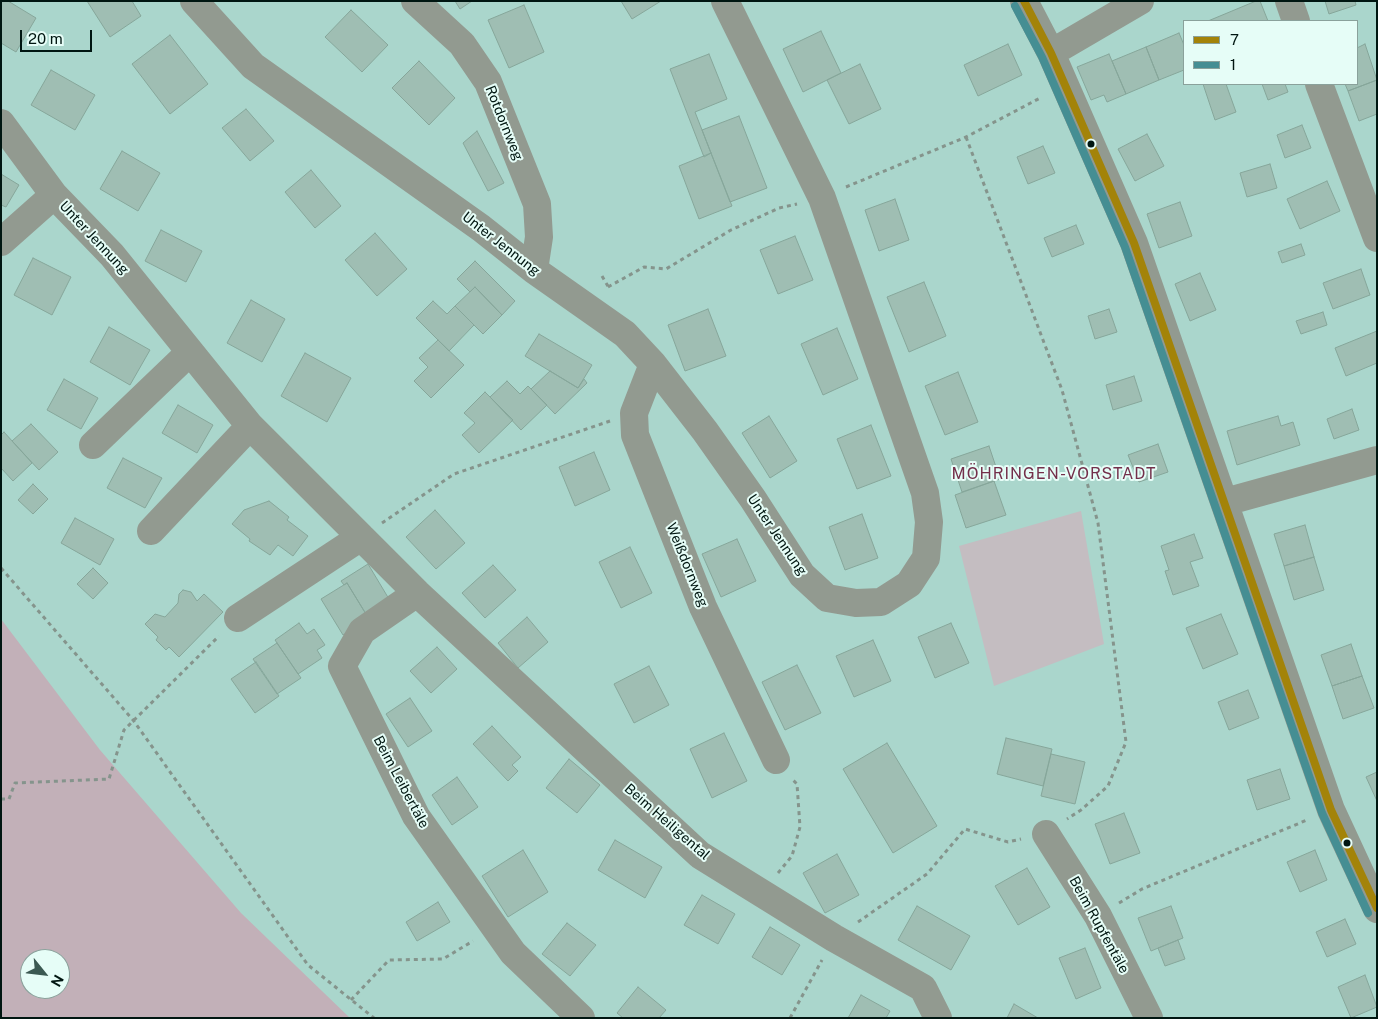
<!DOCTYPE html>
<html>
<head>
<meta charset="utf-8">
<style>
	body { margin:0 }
	#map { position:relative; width:1378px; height:1019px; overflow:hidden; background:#aad6cc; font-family:"Public Sans",sans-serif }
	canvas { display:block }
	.frame { position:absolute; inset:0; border:2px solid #001611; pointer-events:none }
	.legend { position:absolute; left:1183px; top:20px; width:175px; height:65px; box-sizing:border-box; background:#e6fdf7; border:1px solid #8aa19b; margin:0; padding:6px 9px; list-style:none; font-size:15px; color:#001611 }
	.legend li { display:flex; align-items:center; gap:10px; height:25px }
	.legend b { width:25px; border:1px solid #8aa19b }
	.north { position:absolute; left:20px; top:949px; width:50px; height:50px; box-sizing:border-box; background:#e6fdf7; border:1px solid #8aa19b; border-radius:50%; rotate:119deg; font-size:14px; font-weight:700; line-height:20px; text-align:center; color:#001611 }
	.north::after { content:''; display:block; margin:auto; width:18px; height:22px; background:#3b5952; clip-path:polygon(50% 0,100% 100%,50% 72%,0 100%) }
	.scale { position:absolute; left:20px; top:30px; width:72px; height:22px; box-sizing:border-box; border:2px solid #001611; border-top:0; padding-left:6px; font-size:15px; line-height:18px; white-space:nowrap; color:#001611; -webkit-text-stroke:4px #e6fdf7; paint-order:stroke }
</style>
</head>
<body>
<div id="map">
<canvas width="1378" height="1019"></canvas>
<div class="frame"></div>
<ul class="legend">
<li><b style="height:6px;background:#a38309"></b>7</li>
<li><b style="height:6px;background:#458e93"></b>1</li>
</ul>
<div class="north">N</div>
<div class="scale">20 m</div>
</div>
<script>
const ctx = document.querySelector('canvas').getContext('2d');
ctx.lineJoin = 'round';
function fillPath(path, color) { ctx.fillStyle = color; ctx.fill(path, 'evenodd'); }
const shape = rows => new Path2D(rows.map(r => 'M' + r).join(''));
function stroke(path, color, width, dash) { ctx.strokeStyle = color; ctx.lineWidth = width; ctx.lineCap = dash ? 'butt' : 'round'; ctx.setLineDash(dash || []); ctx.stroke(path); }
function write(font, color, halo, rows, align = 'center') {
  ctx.font = font + ' "Public Sans",sans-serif'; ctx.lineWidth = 4; ctx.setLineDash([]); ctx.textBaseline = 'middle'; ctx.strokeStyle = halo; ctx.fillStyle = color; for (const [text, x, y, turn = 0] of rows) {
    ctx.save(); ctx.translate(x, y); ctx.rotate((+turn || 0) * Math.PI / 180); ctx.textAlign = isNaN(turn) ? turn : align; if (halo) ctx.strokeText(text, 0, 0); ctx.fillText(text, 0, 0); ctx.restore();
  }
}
fillPath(shape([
	[1081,511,1104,644,994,686,959,546]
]), '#c4bdc1');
fillPath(shape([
	[1,619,100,750,241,913,350,1018,1,1018],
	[30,959,60,959,60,989,30,989]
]), '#c2b0b8');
const building = shape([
	[1,1,8,1,36,18,16,52,1,43,1,1],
	[87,1,132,1,141,16,110,37,87,1],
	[455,1,472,1,460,9,455,1],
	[621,1,661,1,632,19,621,1],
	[1256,1,1260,1,1268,21,1208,21,1256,1],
	[1325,1,1355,1,1356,5,1329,14,1325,1],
	[524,5,544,52,509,68,488,20,524,5],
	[351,10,388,45,362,72,325,37,351,10],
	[821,31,841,73,803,92,783,49,821,31],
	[1179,33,1184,45,1184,70,1159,80,1146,47,1179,33],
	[170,35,208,84,170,114,132,64,170,35],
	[1008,44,1022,75,978,96,964,65,1008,44],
	[1365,44,1377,80,1348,91,1345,84,1357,84,1357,48,1365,44],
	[1146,47,1159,80,1126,94,1112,61,1146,47],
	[709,54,727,99,695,112,711,153,704,157,670,69,709,54],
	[1109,54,1126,94,1107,102,1104,95,1091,100,1077,67,1109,54],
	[419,61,455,98,429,125,392,88,419,61],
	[860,64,881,109,849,124,827,80,860,64],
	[51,70,95,95,75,130,31,105,51,70],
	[1377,80,1377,114,1359,121,1348,91,1377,80],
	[1203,84,1226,84,1236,112,1215,120,1203,84],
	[1262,84,1285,84,1288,92,1268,100,1262,84],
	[246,109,274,141,250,161,222,128,246,109],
	[739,116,767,188,730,202,702,130,739,116],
	[1302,125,1311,148,1285,158,1277,135,1302,125],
	[477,131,504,183,488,191,463,143,477,131],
	[1147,134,1164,166,1135,181,1118,149,1147,134],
	[1043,146,1055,173,1028,184,1017,157,1043,146],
	[122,151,160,173,138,211,100,189,122,151],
	[711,153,732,206,699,219,679,166,711,153],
	[1270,164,1277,188,1247,197,1240,173,1270,164],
	[311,170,341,206,315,228,285,192,311,170],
	[1,174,19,185,6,207,1,205,1,174],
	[1327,181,1340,211,1300,229,1287,199,1327,181],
	[895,199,909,240,879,251,865,210,895,199],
	[1180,202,1192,236,1159,248,1147,214,1180,202],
	[1076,225,1084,244,1052,257,1044,238,1076,225],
	[161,230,202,251,186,282,145,261,161,230],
	[375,233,407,269,377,296,345,260,375,233],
	[795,236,813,280,778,294,760,250,795,236],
	[1301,244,1305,255,1282,263,1278,252,1301,244],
	[33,258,71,277,52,315,14,295,33,258],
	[475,261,515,301,502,315,475,287,470,292,457,279,475,261],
	[1361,269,1370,295,1333,309,1323,283,1361,269],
	[1200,273,1216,310,1190,321,1175,284,1200,273],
	[924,282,946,336,909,352,887,297,924,282],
	[475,287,502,315,483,334,455,306,475,287],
	[251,300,285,319,262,362,227,343,251,300],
	[433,301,447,314,455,306,474,325,449,351,416,318,433,301],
	[708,309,726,356,685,371,668,325,708,309],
	[1109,309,1117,332,1095,339,1088,316,1109,309],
	[1323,312,1327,325,1301,334,1296,321,1323,312],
	[109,327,150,350,130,385,90,362,109,327],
	[837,328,858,379,823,395,801,344,837,328],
	[1377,331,1377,363,1346,376,1335,348,1377,331],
	[539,334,592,365,578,388,525,356,539,334],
	[438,340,464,365,431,398,414,381,428,367,419,358,438,340],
	[305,353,351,378,327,422,281,396,305,353],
	[550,371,578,388,584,379,587,383,555,414,531,389,550,371],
	[958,372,978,422,945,435,925,386,958,372],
	[1134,376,1142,401,1113,410,1106,385,1134,376],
	[64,379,98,398,81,429,47,410,64,379],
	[507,381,520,394,528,386,547,405,521,430,490,397,507,381],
	[485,392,513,420,479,453,462,435,475,423,464,413,485,392],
	[178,405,213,425,197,453,162,433,178,405],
	[1352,409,1359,430,1334,439,1327,419,1352,409],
	[769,416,797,461,770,478,742,433,769,416],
	[1278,416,1281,426,1293,422,1300,445,1237,465,1227,431,1278,416],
	[31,424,58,452,39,470,12,441,31,424],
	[871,425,891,476,857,489,837,439,871,425],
	[4,432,32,463,13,481,1,468,1,435,4,432],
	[1158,444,1168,472,1139,482,1128,455,1158,444],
	[989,446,1000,479,962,492,951,459,989,446],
	[594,452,610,490,575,506,559,467,594,452],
	[123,458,162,478,145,508,107,488,123,458],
	[994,481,1006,515,966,528,955,495,994,481],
	[33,484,48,499,33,514,18,500,33,484],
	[269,501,289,517,287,520,308,536,293,556,278,545,270,555,249,541,250,539,232,524,244,510,269,501],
	[435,510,465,543,436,569,406,537,435,510],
	[862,514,878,558,845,570,829,527,862,514],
	[75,518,114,539,100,565,61,543,75,518],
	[1305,525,1314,557,1284,566,1274,534,1305,525],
	[1194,534,1203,558,1190,562,1199,586,1173,595,1165,571,1169,570,1161,546,1194,534],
	[737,539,756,581,721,597,702,554,737,539],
	[630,547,652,593,621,608,599,562,630,547],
	[1314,557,1324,590,1294,600,1284,566,1314,557],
	[368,564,389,599,366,614,347,583,344,585,341,581,368,564],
	[493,565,516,590,485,618,462,593,493,565],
	[93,568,108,583,93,599,77,584,93,568],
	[347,583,369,619,343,635,321,599,347,583],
	[183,590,191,592,197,601,204,594,223,612,179,657,169,647,166,650,156,640,158,637,145,624,155,614,165,617,178,603,179,594,183,590],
	[1221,614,1238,654,1203,669,1186,628,1221,614],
	[527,617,548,642,518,668,498,643,527,617],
	[299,623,307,634,314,629,325,645,317,650,322,658,298,674,275,640,299,623],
	[951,623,969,663,935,678,918,637,951,623],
	[873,640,891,681,854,697,836,656,873,640],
	[277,643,301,678,277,694,253,659,277,643],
	[1351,644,1362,676,1332,686,1321,655,1351,644],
	[437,647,457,669,431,693,410,671,437,647],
	[256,662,279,696,255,713,231,679,256,662],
	[797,665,821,713,785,730,762,682,797,665],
	[649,666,669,705,634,723,614,684,649,666],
	[1362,676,1374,708,1343,719,1332,686,1362,676],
	[1248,690,1259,718,1229,730,1218,702,1248,690],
	[410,698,432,731,408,747,386,714,410,698],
	[492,726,521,757,512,765,518,771,508,781,473,744,492,726],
	[724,733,747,781,712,798,690,749,724,733],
	[1006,738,1052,749,1043,786,997,774,1006,738],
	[887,743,937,826,893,853,843,769,887,743],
	[1051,754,1085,762,1075,804,1041,796,1051,754],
	[569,759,600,785,577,813,546,788,569,759],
	[1280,769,1290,799,1257,810,1247,780,1280,769],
	[1377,772,1377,801,1366,777,1377,772],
	[457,777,478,807,452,825,432,795,457,777],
	[1124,813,1140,853,1110,864,1095,824,1124,813],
	[615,840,662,867,645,898,598,870,615,840],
	[523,850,548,892,508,917,482,876,523,850],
	[1315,850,1327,880,1300,892,1287,862,1315,850],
	[837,854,859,895,825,913,803,873,837,854],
	[1027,868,1050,907,1018,925,995,886,1027,868],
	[702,895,735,914,718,944,684,925,702,895],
	[438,902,450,922,417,941,406,922,438,902],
	[917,906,970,936,951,970,898,940,917,906],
	[1171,906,1183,938,1151,951,1138,918,1171,906],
	[1345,919,1356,944,1327,957,1316,932,1345,919],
	[567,923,596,945,570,976,542,954,567,923],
	[770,927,800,945,782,975,752,957,770,927],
	[1178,940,1185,959,1165,966,1158,948,1178,940],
	[1085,948,1101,988,1076,999,1059,958,1085,948],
	[1365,975,1377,1007,1351,1018,1338,987,1365,975],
	[638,987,666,1010,659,1018,623,1018,617,1013,638,987],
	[861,995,890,1011,886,1018,848,1018,861,995],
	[1014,1004,1038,1018,1007,1018,1014,1004]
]);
fillPath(building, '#9fbeb3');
stroke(building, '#86a69a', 1);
stroke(shape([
	[966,137,1062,390,1098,523,1126,742,1108,786,1081,810,1067,819],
	[846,187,966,137,1042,97],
	[602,276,609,288],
	[608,287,644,267,666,269,731,230,779,208,797,204],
	[382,523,454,474,610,421],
	[1,568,133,720,308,965,374,1018],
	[1,799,9,799,15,783,109,779,124,730,219,636],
	[778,873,792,856,800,827,797,784,791,778],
	[1119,903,1142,889,1307,820],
	[858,922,927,874,965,829,1008,842,1021,839],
	[351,1000,389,960,443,959,473,941],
	[790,1018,822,960]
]), '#85948c', 3, [4, 4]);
stroke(shape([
	[194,1,253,66,481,228,534,270,625,334,653,364,705,431,753,499,802,575,827,598,856,603,881,602,909,584,926,558,929,522,925,493,822,198,725,1],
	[415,1,462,44,488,82,537,204,539,237,534,270],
	[1024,1,1051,53,1134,243,1331,810,1377,909],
	[1289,1,1296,21],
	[1051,53,1140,1],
	[1319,84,1377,238],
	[1,123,54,195,112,255,250,426,417,593,700,855,834,938,923,988,938,1018],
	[1,242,54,195],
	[653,364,634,413,635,435,703,607,776,760],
	[93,445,190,352],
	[1225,502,1377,460],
	[151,531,250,426],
	[417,593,362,631,342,666,416,816,513,953,581,1018],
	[238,618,361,537],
	[1046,834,1098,916,1149,1018]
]), '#929a90', 28);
stroke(shape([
	[1024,1,1051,53,1134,243,1331,810,1377,908]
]), '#a38309', 8);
stroke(shape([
	[1015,6,1042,57,1125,247,1322,813,1368,913]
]), '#458e93', 8);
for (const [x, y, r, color] of [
	[1091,144,4.5,"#001611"],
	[1347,843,4.5,"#001611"]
]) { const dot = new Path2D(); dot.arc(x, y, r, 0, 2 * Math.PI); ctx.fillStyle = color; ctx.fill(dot); stroke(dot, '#e6fdf7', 2); }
write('14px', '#001611', '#e6fdf7', [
	["Rotdornweg",504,123,68],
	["Unter Jennung",94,238,47],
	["Unter Jennung",501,244,38],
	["Unter Jennung",777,535,56],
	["Weißdornweg",687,565,68],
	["Beim Leibertäle",401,782,62],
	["Beim Heiligental",667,822,41],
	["Beim Rupfentäle",1099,925,61]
]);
ctx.letterSpacing = '1px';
write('16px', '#732f4a', '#e6fdf7', [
	["MÖHRINGEN-VORSTADT",1054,474]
]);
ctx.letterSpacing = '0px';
</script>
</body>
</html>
